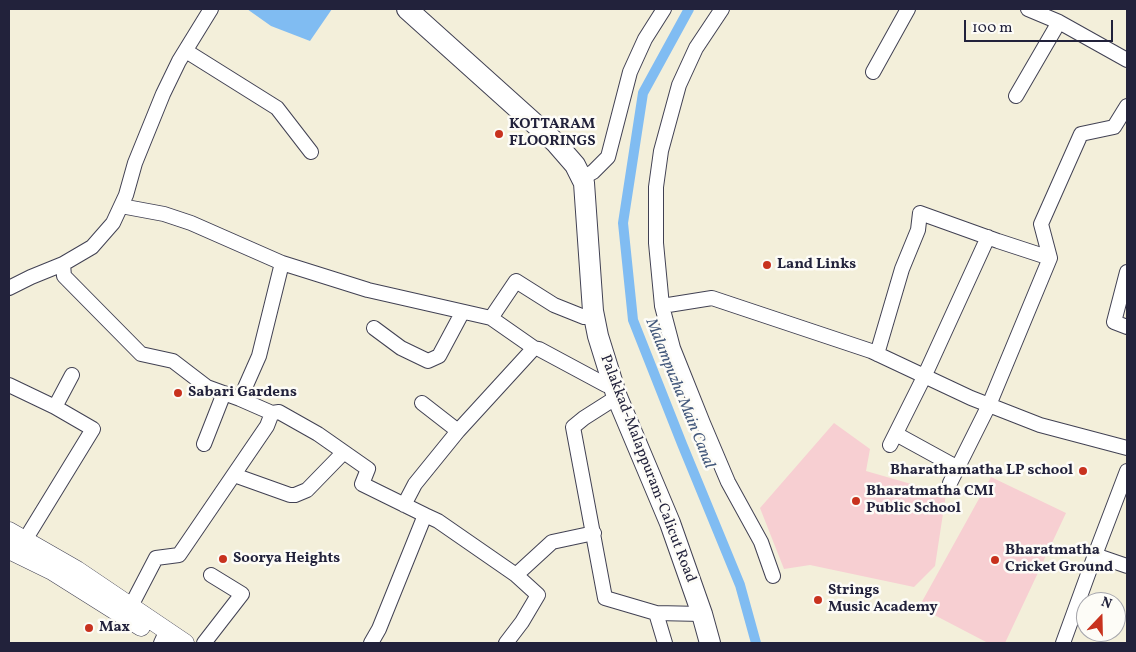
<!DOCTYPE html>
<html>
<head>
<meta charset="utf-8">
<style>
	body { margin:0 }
	#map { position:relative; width:1136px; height:652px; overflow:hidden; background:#f3efda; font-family:Vollkorn,serif }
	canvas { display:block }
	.frame { position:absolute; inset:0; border:10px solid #22223b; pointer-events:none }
	.north { position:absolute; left:1076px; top:592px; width:50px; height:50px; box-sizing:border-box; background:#fdfcf7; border:1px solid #a5a5ac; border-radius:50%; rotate:21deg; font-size:14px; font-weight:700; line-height:20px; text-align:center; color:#22223b }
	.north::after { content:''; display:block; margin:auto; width:18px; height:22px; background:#c8321e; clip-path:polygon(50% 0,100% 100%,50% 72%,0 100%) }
	.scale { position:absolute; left:964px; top:20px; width:149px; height:22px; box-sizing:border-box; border:2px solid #22223b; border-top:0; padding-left:6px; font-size:15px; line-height:18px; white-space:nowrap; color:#22223b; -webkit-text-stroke:4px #fdfcf7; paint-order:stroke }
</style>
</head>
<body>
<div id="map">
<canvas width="1136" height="652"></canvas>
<div class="frame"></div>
<div class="north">N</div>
<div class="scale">100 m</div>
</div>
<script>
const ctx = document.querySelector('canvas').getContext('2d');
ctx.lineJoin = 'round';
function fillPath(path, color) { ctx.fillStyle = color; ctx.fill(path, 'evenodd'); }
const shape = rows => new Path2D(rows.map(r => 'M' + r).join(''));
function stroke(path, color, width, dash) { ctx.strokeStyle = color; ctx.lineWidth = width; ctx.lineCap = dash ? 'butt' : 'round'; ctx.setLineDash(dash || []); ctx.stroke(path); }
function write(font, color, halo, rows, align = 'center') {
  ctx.font = font + ' Vollkorn,serif'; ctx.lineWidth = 5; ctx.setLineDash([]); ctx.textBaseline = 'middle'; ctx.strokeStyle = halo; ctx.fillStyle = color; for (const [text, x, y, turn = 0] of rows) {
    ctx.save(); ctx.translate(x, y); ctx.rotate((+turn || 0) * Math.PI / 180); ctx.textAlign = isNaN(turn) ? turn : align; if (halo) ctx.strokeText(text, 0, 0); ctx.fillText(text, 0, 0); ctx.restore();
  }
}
fillPath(shape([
	[834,423,870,449,866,471,946,494,935,566,914,587,810,565,784,569,760,508],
	[991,477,1066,513,1005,643,988,643,919,607]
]), '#f7cfd2');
fillPath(shape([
	[247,9,332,9,310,41,271,26]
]), '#80bcf2');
stroke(shape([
	[689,9,643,93,623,223,633,320,682,444,740,585,756,643]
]), '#80bcf2', 10);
const minor = shape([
	[1028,9,1059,22,1127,60],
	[186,51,277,108,311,152],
	[873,72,908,9],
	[1016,96,1059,22],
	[582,178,593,172,608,157,630,72,645,39,664,9],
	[282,263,368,290,491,318,534,348,539,349,606,385,613,386],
	[63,264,64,276,141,354,173,361,207,387,240,399,259,356,282,263,191,223,164,214,121,206],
	[1127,272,1114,322,1127,327],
	[9,288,31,277,63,264,92,247,113,223,126,195,135,163,163,94,179,61,211,9],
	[662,306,656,243,656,187,661,151,679,85,696,48,722,9],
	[491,318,516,281,554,305,584,317,594,317],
	[374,328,401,348,428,361,439,356,462,313],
	[877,354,902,269,918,230,920,213,998,241,1050,258],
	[9,385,55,407],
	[617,397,584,418,573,427,605,598,656,613,702,614],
	[422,403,458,431],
	[272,413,279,412,318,434,368,469,362,484,425,515,379,629,371,643],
	[896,434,958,468],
	[204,444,224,393],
	[890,445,924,377,988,237],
	[234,475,290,495,295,495,307,490,343,453],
	[950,483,989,405,1050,258,1041,224,1081,134,1114,127,1127,106],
	[404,505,415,484,458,431,534,348],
	[425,515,438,521,516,575,552,542,594,533],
	[25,540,93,429,55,407,72,375],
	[1095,555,1127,471],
	[773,576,761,542,728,482,703,423,673,348,662,306,712,298,871,351,971,398,1040,425,1127,448],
	[131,606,156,558,179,555,267,426,272,413,240,399],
	[656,613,665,643],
	[161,643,167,630],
	[204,643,242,594,211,575],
	[506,643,522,622,538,595,516,575],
	[1063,643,1095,555,1127,566]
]);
const major = shape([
	[9,531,77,570,185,643],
	[9,550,52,571,141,627]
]);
const highway = shape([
	[407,9,555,142,575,165,584,183,593,311,598,336,617,397,670,523,702,614,710,643]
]);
stroke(minor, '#414153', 16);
stroke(major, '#414153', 19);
stroke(highway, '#414153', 22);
stroke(minor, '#fff', 14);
stroke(major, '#fff', 18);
stroke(highway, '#fff', 20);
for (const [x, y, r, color] of [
	[499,134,5,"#c8321e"],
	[767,265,5,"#c8321e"],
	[178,393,5,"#c8321e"],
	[1083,471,5,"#c8321e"],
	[856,501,5,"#c8321e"],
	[223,559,5,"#c8321e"],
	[995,560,5,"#c8321e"],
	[818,600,5,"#c8321e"],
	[89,628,5,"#c8321e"]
]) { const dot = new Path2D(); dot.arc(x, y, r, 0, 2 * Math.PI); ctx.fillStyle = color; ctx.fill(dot); stroke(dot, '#fdfcf7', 2); }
write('bold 15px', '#22223b', '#fdfcf7', [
	["KOTTARAM",509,125],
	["FLOORINGS",509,142],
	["Land Links",777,265],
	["Sabari Gardens",188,393],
	["Bharathamatha LP school",1073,471,"right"],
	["Bharatmatha CMI",866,492],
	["Public School",866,509],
	["Bharatmatha",1005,551],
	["Cricket Ground",1005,568],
	["Soorya Heights",233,559],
	["Strings",828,591],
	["Music Academy",828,608],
	["Max",99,628]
], 'left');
write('15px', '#22223b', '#fdfcf7', [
	["Palakkad-Malappuram-Calicut Road",647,469,69]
]);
write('italic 16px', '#43587b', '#fdfcf7', [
	["Malampuzha Main Canal",679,394,68]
]);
</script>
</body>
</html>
